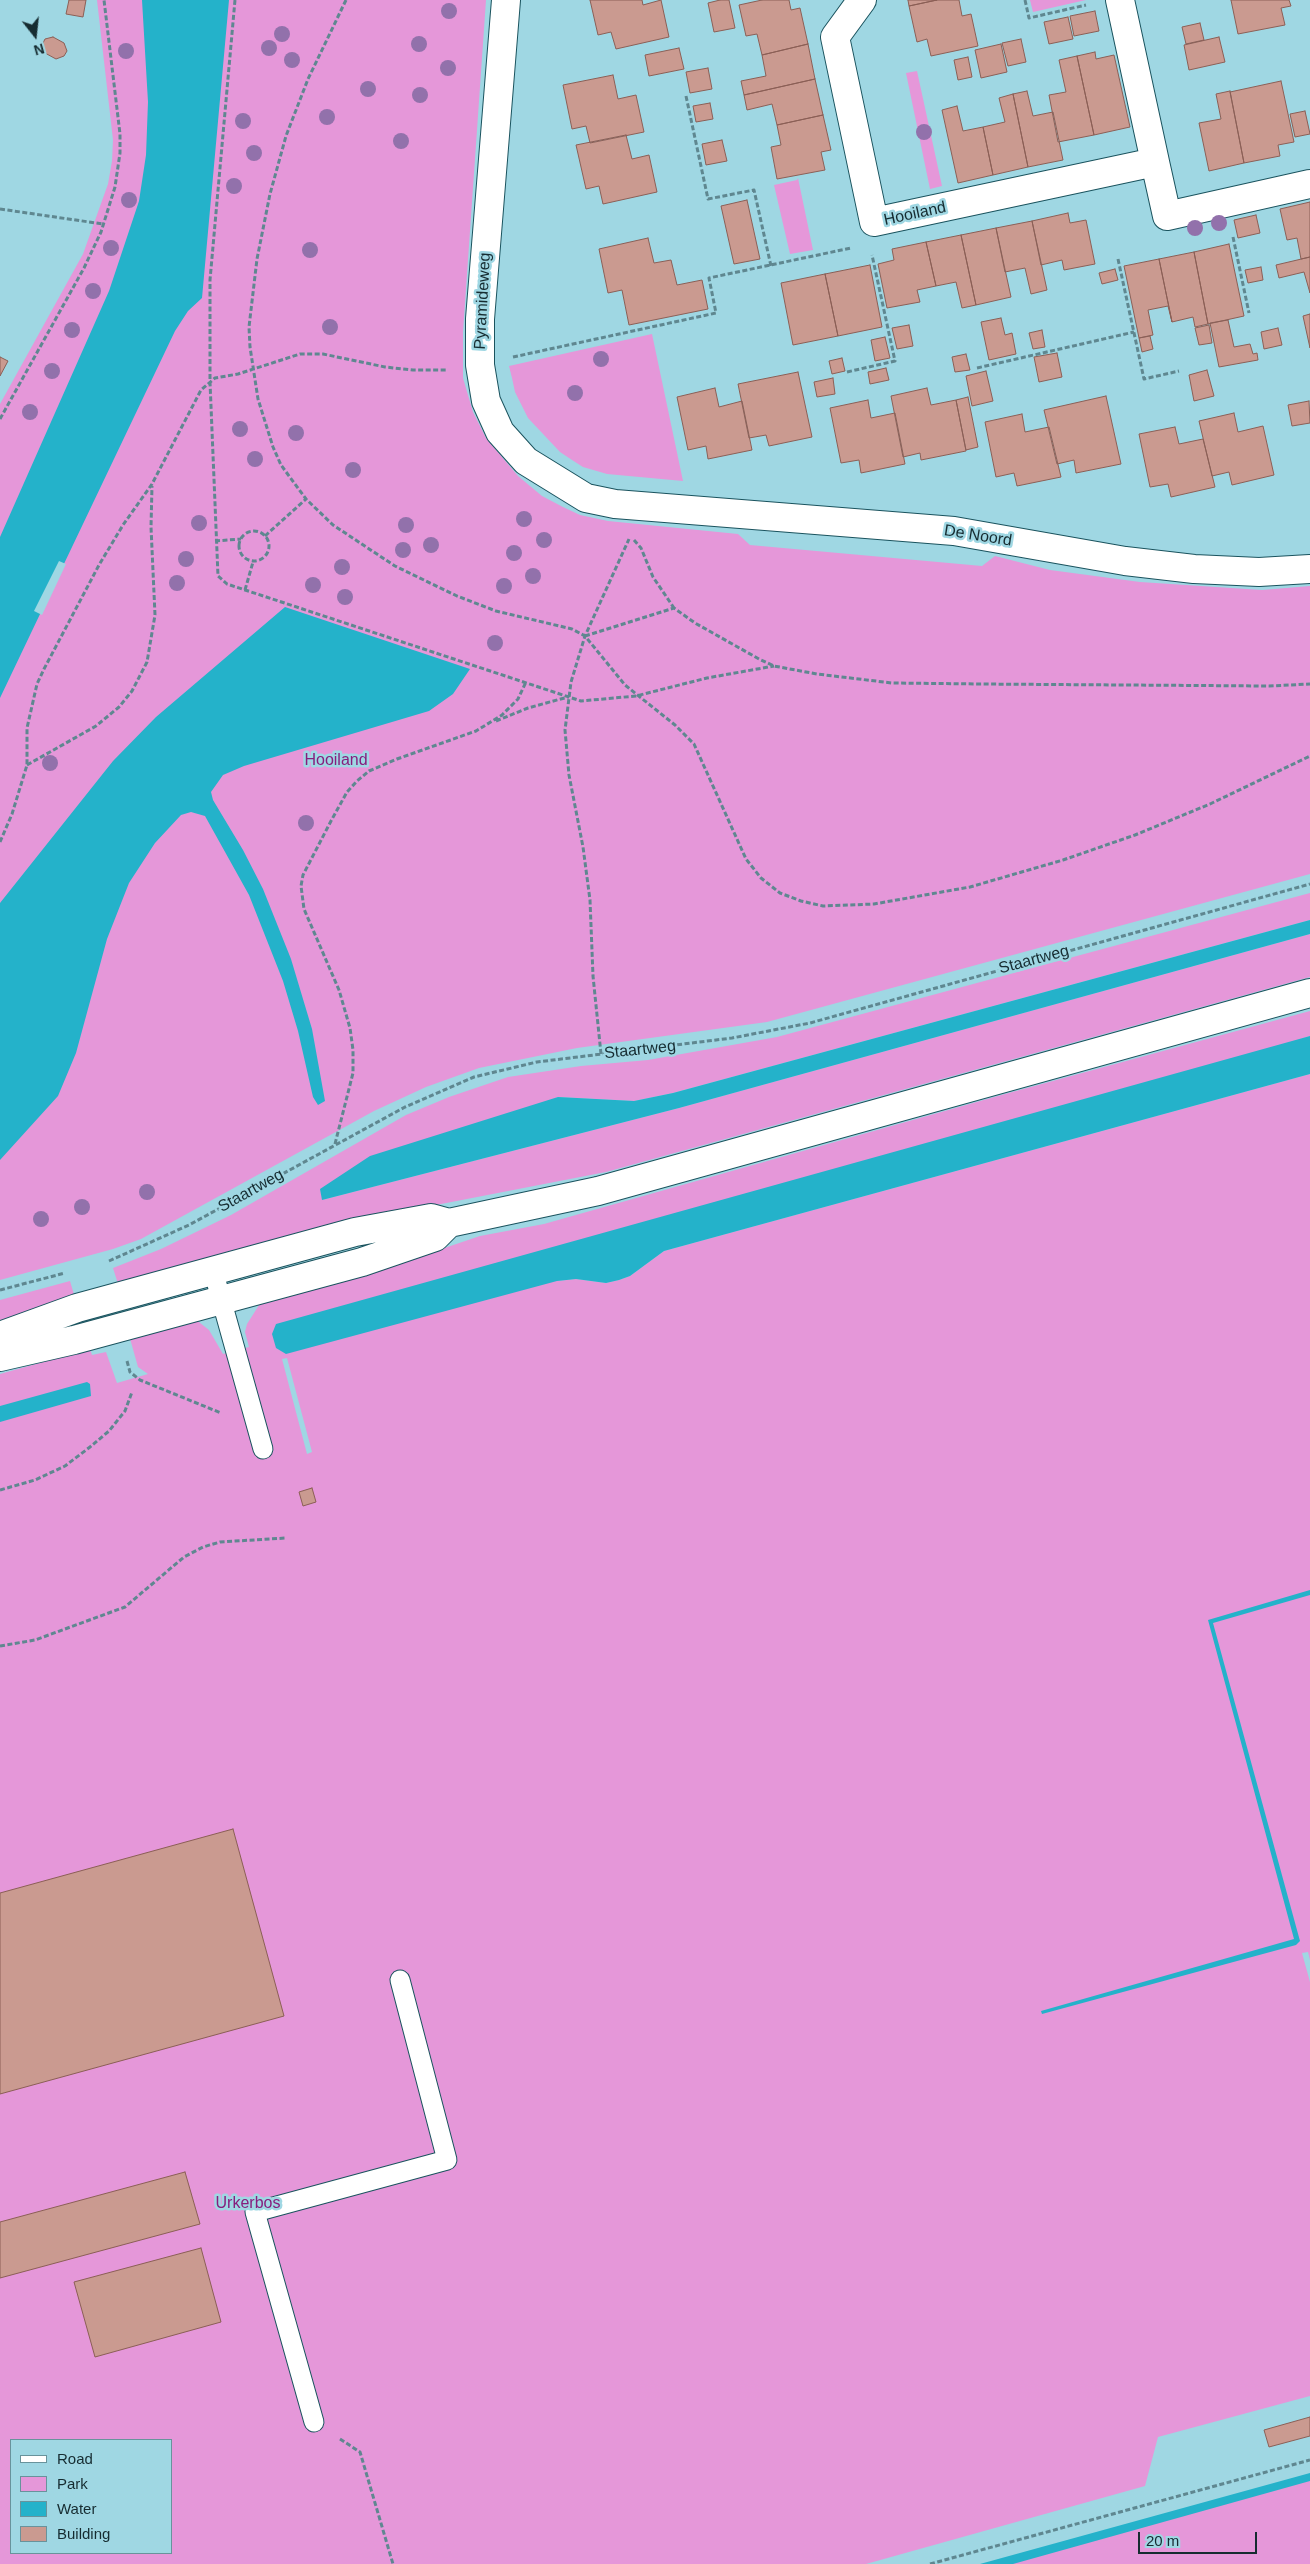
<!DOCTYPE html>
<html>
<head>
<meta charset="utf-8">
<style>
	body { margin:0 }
	#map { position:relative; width:1310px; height:2564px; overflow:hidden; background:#9fd7e3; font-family:Arial,sans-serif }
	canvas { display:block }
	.legend { position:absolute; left:10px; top:2439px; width:162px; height:115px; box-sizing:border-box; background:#9fd7e3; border:1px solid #68939c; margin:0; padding:6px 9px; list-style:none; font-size:15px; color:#162c31 }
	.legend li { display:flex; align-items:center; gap:10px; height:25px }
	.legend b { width:25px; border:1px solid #68939c }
	.north { position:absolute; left:10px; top:10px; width:50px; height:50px; -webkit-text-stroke:4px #9fd7e3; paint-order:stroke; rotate:164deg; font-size:14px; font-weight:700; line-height:20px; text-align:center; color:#162c31 }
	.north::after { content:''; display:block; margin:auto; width:18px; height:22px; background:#162c31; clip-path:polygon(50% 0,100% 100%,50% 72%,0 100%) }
	.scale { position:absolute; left:1138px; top:2532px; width:119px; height:22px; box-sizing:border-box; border:2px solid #162c31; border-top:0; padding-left:6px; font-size:15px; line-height:18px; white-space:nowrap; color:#162c31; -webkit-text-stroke:4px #9fd7e3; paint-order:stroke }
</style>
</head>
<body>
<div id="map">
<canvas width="1310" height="2564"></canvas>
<ul class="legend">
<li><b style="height:6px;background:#fff"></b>Road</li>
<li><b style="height:14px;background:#e597d9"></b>Park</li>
<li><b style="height:14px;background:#24b2ca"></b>Water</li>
<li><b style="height:14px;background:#ca9a90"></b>Building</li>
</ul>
<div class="north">N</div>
<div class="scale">20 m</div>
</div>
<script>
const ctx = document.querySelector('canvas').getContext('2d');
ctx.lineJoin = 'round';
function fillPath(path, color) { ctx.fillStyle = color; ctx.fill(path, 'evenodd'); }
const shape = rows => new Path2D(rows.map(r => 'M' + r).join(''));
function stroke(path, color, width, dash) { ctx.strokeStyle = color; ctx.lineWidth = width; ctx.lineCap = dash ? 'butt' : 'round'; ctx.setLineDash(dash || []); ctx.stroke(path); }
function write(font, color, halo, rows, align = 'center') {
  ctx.font = font + ' Arial,sans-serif'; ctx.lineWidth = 5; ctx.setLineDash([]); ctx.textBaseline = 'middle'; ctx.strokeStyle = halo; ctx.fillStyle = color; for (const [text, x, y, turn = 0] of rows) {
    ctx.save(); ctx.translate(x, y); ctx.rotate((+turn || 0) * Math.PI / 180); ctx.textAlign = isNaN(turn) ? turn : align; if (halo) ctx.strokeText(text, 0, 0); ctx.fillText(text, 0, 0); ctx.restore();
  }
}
fillPath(shape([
	[97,0,486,0,463,332,463,378,473,412,486,438,518,476,542,496,563,507,580,515,608,521,738,534,750,545,982,566,995,556,1050,570,1140,582,1262,590,1310,586,1310,874,767,1022,577,1048,479,1068,426,1087,374,1111,141,1239,113,1249,0,1280,0,404,83,254,108,184,112,161,113,140],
	[1030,0,1086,0,1033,12],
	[917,71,942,186,930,189,906,73],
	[798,178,813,250,790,254,774,185,797,180],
	[652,334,683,481,607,474,583,467,572,460,560,452,528,418,515,392,512,378,509,366],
	[1310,893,1310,920,673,1093,634,1101,558,1097,322,1200,679,1108,1310,934,1310,977,606,1172,333,1225,119,1287,113,1268,161,1249,231,1215,406,1115,449,1097,508,1077,581,1066,648,1060,777,1037],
	[1310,1011,1310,1036,557,1281,576,1279,606,1283,619,1280,630,1276,664,1251,1310,1074,1310,1960,1308,1952,1302,1953,1310,1982,1310,2396,1158,2437,1145,2486,866,2564,0,2564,0,1374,90,1349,92,1355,106,1352,117,1383,148,1374,138,1367,129,1335,195,1319,209,1330,223,1354,249,1347,245,1332,247,1324,261,1302,403,1262,480,1236,544,1224,1005,1094],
	[287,1358,312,1452,307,1454,282,1359],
	[11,2440,171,2440,171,2553,11,2553],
	[70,1281,75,1298,0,1325,0,1300],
	[1310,2477,1310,2564,999,2564]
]), '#e597d9');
fillPath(shape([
	[142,0,229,0,202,298,188,311,175,331,0,698,0,537,109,291,139,201,146,155,148,102],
	[285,607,470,669,453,694,429,711,244,766,223,775,211,792,213,800,243,850,263,889,291,959,312,1029,325,1101,318,1105,313,1097,298,1031,283,981,249,895,205,816,191,812,181,815,155,843,129,883,107,939,76,1053,58,1096,0,1160,0,903,113,761,156,717],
	[1310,920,1310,934,679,1108,322,1200,320,1189,370,1156,558,1097,634,1101,673,1093],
	[1310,1036,1310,1074,664,1251,630,1276,619,1280,606,1283,576,1279,557,1281,286,1354,276,1348,272,1334,276,1324],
	[87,1382,90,1384,91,1396,0,1422,0,1406],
	[1310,1590,1310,1595,1213,1623,1300,1941,1296,1945,1042,2014,1041,2011,1294,1939,1208,1620],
	[1310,2473,1310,2481,1013,2564,980,2564]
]), '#24b2ca');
fillPath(shape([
	[59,561,66,564,42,615,34,611]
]), '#9fd7e3');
const building = shape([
	[69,0,86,0,83,17,66,14,69,0],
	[590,0,642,0,643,5,661,0,669,37,616,49,611,32,598,35,590,0],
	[720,0,729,0,735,28,714,32,708,3,720,0],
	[762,0,789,0,791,10,800,8,808,44,762,55,757,34,746,36,739,5,762,0],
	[908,0,937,0,909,6,908,0],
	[937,0,959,0,962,16,971,14,978,46,931,56,927,39,917,42,909,6,937,0],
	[1231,0,1289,0,1291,6,1281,8,1285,25,1238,34,1231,0],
	[1095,11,1099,31,1074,36,1070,16,1095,11],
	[1068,17,1073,39,1049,44,1044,22,1068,17],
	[1200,23,1204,40,1186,44,1182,27,1200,23],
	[53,37,64,43,67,51,64,56,56,59,45,53,42,45,45,39,53,37],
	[1219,37,1225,62,1189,70,1184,45,1219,37],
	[1021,39,1026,62,1008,66,1002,43,1021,39],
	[808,44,815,79,744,95,741,81,766,76,762,55,808,44],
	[1001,44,1007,72,981,78,975,50,1001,44],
	[679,48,684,69,649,76,645,55,679,48],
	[1095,52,1096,59,1114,55,1130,127,1094,135,1077,56,1095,52],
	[1077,56,1094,135,1058,142,1049,95,1066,92,1059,60,1077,56],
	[968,57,972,77,958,80,954,60,968,57],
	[708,68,712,89,690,93,686,72,708,68],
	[613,75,618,99,636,95,644,132,590,143,586,126,572,129,563,85,613,75],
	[815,79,823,115,777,125,772,104,747,110,744,95,815,79],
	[1281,81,1294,142,1278,145,1280,156,1244,163,1230,92,1281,81],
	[1027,91,1033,116,1053,112,1063,160,1028,167,1013,94,1027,91],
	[1230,91,1244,163,1209,171,1199,123,1221,119,1216,94,1230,91],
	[1013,94,1028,167,993,175,983,127,1005,122,999,98,1013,94],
	[710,103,713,119,696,122,693,106,710,103],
	[957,106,963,131,983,127,993,175,958,183,942,110,957,106],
	[1305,111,1310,134,1295,137,1290,114,1305,111],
	[823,115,831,150,821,152,825,170,777,179,771,147,781,145,777,125,823,115],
	[626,135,632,159,649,155,657,192,603,204,599,186,586,189,576,145,626,135],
	[722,140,727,161,706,165,702,144,722,140],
	[747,200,760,259,734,264,721,206,747,200],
	[1310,202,1310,257,1301,259,1297,238,1287,240,1280,209,1310,202],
	[1068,213,1070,223,1086,220,1095,264,1064,270,1062,260,1041,265,1032,221,1068,213],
	[1256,215,1260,233,1238,238,1234,220,1256,215],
	[1032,221,1047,290,1031,294,1025,268,1005,272,996,228,1032,221],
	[996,228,1011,297,976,305,961,235,996,228],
	[961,235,976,305,962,308,956,282,936,286,926,242,961,235],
	[648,238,654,263,671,260,677,285,702,280,708,309,629,325,622,290,608,293,599,249,648,238],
	[926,242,936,286,917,290,920,302,887,308,878,264,894,260,892,249,926,242],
	[1229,244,1244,316,1208,324,1194,252,1229,244],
	[1194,252,1208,324,1195,327,1193,317,1172,322,1159,259,1194,252],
	[1310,257,1310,293,1304,272,1279,278,1276,265,1310,257],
	[1159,259,1172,322,1168,306,1148,310,1153,335,1139,338,1124,266,1159,259],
	[870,265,882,327,838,336,825,274,870,265],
	[1261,267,1263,280,1248,283,1245,270,1261,267],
	[1115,269,1118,280,1102,284,1099,273,1115,269],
	[825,274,838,336,793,345,781,283,825,274],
	[1310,314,1310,348,1303,316,1310,314],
	[1001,318,1005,335,1012,333,1016,354,989,360,981,322,1001,318],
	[1228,320,1234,347,1250,344,1253,354,1257,353,1258,360,1219,367,1210,323,1228,320],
	[909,325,913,346,897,349,892,328,909,325],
	[1209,325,1212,343,1199,345,1195,328,1209,325],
	[1278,328,1282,345,1264,349,1261,332,1278,328],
	[1042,330,1045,347,1033,349,1029,333,1042,330],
	[1150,336,1153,349,1142,352,1139,338,1150,336],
	[885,337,890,358,875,361,871,340,885,337],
	[1057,353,1062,377,1039,382,1034,357,1057,353],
	[966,354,970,370,955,372,952,357,966,354],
	[0,357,8,361,0,376,0,357],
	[842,358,845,371,832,374,829,361,842,358],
	[886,368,889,380,870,384,868,372,886,368],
	[1207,370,1214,396,1194,401,1189,375,1207,370],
	[986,371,993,401,972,406,966,376,986,371],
	[798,372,812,437,769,446,766,435,749,438,738,384,798,372],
	[833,378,835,394,817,397,814,382,833,378],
	[715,388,719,407,742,401,752,450,708,459,706,446,688,450,677,397,715,388],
	[927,388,931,405,956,400,966,451,921,460,920,453,903,457,891,396,927,388],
	[1106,396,1121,464,1076,473,1074,460,1057,464,1044,410,1106,396],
	[968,397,978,447,966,450,956,400,968,397],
	[868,400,871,418,895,413,905,464,861,473,859,460,841,463,830,408,868,400],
	[1309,401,1310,423,1292,426,1288,405,1309,401],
	[1234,413,1238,432,1263,426,1274,475,1232,485,1229,472,1212,476,1199,421,1234,413],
	[1022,414,1025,432,1049,427,1061,477,1017,486,1014,473,996,477,985,422,1022,414],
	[1175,427,1179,444,1203,439,1215,487,1171,497,1168,484,1150,487,1139,434,1175,427],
	[312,1488,316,1502,303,1506,299,1492,312,1488],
	[233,1829,284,2016,0,2094,0,1893,233,1829],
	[185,2172,200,2224,0,2278,0,2222,185,2172],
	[201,2248,221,2322,95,2357,74,2282,201,2248],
	[1310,2417,1310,2436,1269,2447,1264,2430,1310,2417]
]);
fillPath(building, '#ca9a90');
stroke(building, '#8b5f56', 1);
const service = shape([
	[213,1270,263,1449],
	[314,2422,255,2212,447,2160,400,1980]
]);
const minor = shape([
	[506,0,480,319,480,365,486,401,500,432,526,461,586,498,615,504,954,531,1125,561,1194,569,1259,572,1310,569],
	[862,0,835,37,874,222,1155,162,1167,216,1310,184],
	[1120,0,1155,162]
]);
const secondary = shape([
	[0,1336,77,1308,355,1232,431,1218,449,1223,598,1191,1310,993],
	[0,1357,74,1340,362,1262,435,1237,449,1223]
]);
stroke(service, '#1a535e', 21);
stroke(minor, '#1a535e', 30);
stroke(secondary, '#1a535e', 30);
stroke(shape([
	[235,0,210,280,210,382,218,576,227,584,581,701,636,696,707,678,774,666],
	[346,0,308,79,286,136,270,194,257,259,249,327,250,347,258,399,273,447,281,465,306,499,333,525,395,566,457,596,496,611,572,629,585,636,625,685,675,725,694,744,746,859,761,878,780,893,801,901,823,906,874,904,970,887,1063,860,1135,835,1210,804,1310,756],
	[1025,0,1029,18,1086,5],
	[686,96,708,199,754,190,771,266],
	[0,209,103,224],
	[1233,237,1249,313],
	[1118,259,1144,379,1179,371],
	[513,357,716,313,709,278,851,248],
	[977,368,1134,332],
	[847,372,895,361,872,255],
	[0,419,84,268,101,232,115,187,120,153,120,134,104,0],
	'239 546a15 15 0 1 1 30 0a15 15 0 1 1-30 0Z',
	[265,536,306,499],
	[634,540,641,548,653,577,674,608],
	[215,541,241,539],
	[245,590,253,562],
	[585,636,674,608,695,623,759,659,774,666,817,674,892,683,980,684,1269,686,1310,684],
	[496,721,528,708,568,697],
	[27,765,96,726,119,707,132,691,147,662,155,615,151,527,152,486],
	[0,842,12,814,27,765,27,728,37,684,44,669,99,565,123,525,152,484,201,390,215,378,238,374,300,354,323,354,385,367,413,370,447,370],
	[601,1054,593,976,590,900,583,847,569,775,565,730,571,682,585,636,629,539],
	[335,1144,353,1073,353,1050,350,1028,339,990,304,909,301,886,303,875,331,821,347,792,357,781,369,771,397,759,476,731,502,715,518,699,526,682],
	[109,1261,189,1225,405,1107,474,1077,537,1062,732,1038,810,1023,1310,884],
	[0,1290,65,1273],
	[127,1361,130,1372,140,1380,221,1413],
	[0,1490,35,1480,65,1466,90,1447,109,1431,125,1411,132,1392],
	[0,1646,35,1640,125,1607,184,1557,203,1547,220,1542,286,1538],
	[340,2439,360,2452,393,2564],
	[930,2564,1310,2460]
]), '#5f8790', 3, [5, 2.5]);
stroke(service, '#fff', 19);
stroke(minor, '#fff', 28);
stroke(secondary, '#fff', 28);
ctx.fillStyle = '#9271ab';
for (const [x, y] of [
	[449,11],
	[282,34],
	[419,44],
	[269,48],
	[126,51],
	[292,60],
	[448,68],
	[368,89],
	[420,95],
	[327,117],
	[243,121],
	[924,132],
	[401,141],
	[254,153],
	[234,186],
	[129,200],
	[1219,223],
	[1195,228],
	[111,248],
	[310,250],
	[93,291],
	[330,327],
	[72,330],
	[601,359],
	[52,371],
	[575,393],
	[30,412],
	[240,429],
	[296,433],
	[255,459],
	[353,470],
	[524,519],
	[199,523],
	[406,525],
	[544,540],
	[431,545],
	[403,550],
	[514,553],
	[186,559],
	[342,567],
	[533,576],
	[177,583],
	[313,585],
	[504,586],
	[345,597],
	[495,643],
	[50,763],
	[306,823],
	[147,1192],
	[82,1207],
	[41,1219]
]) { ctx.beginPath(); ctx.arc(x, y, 8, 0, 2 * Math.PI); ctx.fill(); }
write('16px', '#162c31', '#9fd7e3', [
	["Hooiland",915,214,-12],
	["Pyramideweg",483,301,-87],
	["De Noord",978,536,9],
	["Staartweg",1034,960,-15],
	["Staartweg",640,1050,-6],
	["Staartweg",251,1191,-29]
]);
write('16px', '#871d7d', '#9fd7e3', [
	["Hooiland",336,761],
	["Urkerbos",248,2204]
]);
</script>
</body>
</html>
